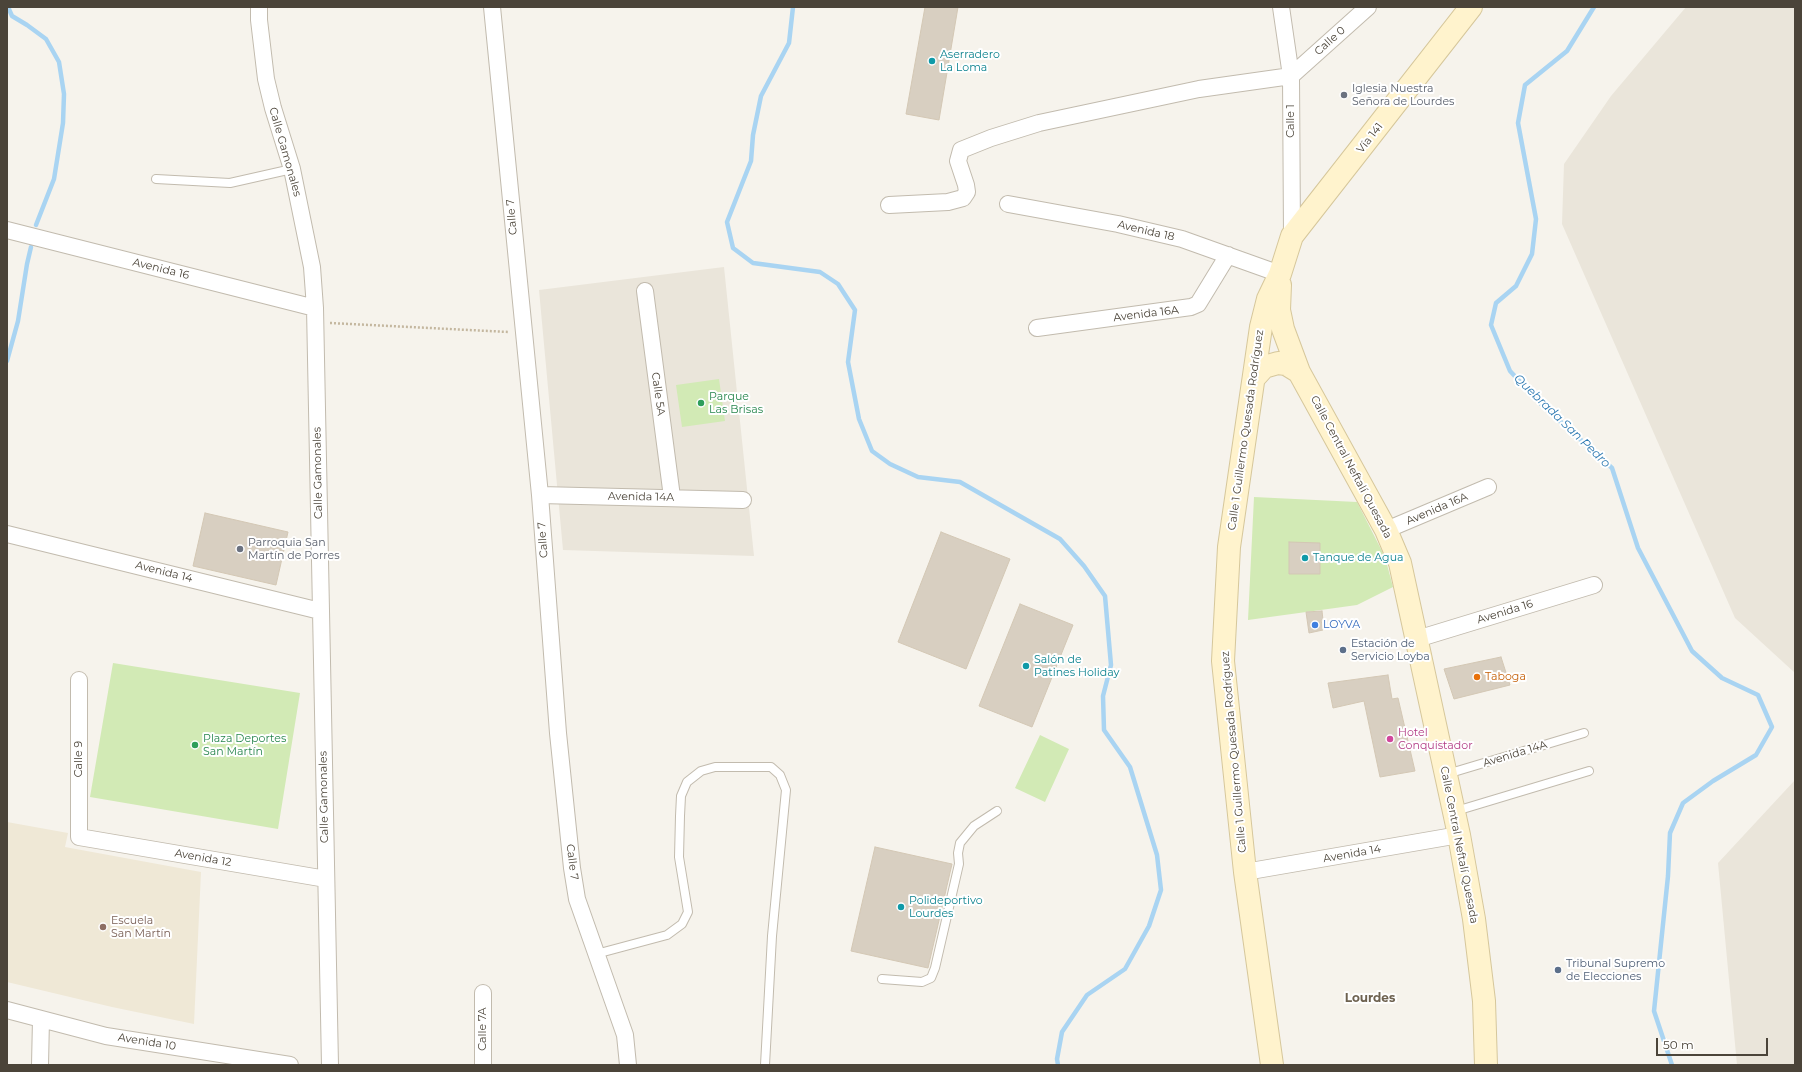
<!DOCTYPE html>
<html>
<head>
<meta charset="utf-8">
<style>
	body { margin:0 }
	#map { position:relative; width:1802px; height:1072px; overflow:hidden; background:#f6f3ec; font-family:Montserrat,sans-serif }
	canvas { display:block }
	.frame { position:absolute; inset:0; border:8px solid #4b4439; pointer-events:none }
	.scale { position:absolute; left:1656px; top:1038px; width:112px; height:18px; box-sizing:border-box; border:2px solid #4b4439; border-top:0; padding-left:5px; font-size:12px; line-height:14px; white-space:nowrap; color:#4b4439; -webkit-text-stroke:3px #fff; paint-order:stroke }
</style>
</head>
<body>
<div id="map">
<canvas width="1802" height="1072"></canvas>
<div class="frame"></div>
<div class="scale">50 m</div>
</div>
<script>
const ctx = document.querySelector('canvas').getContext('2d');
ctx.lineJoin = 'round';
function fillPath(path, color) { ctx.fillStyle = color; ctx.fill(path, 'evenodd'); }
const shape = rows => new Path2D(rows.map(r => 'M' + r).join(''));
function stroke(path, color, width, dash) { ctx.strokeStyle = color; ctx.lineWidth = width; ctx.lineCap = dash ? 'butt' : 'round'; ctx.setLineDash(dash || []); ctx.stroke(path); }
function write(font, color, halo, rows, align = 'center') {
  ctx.font = font + ' Montserrat,sans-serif'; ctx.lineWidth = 4; ctx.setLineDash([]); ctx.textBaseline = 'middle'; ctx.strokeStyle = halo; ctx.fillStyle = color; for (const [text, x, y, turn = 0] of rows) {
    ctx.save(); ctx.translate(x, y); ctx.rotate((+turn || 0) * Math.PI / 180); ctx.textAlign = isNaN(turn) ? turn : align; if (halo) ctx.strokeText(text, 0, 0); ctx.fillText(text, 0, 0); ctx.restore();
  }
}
fillPath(shape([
	[1686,7,1795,7,1795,673,1735,618,1562,224,1564,164,1611,96],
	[724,267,754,556,563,550,539,290],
	[1795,780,1795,1065,1737,1065,1718,863]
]), '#eae5da');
fillPath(shape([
	[7,822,68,833,65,847,201,872,194,1024,112,1007,7,982]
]), '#efe8d6');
fillPath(shape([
	[719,379,725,421,682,427,676,385],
	[1254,497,1357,502,1385,557,1393,587,1357,605,1248,620],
	[1289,543,1320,543,1320,574,1289,574],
	[113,663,300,693,278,829,90,797],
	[1040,735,1069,749,1045,802,1015,788]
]), '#d2eab5');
stroke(shape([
	[8,7,12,16,27,25,46,39,59,62,64,94,63,123,54,179,36,225],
	[793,7,789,43,761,96,753,135,751,161,727,222,733,248,753,263,820,272,838,284,855,310,848,362,859,419,872,451,890,464,918,477,960,482,1060,539,1084,566,1105,596,1111,665,1103,696,1104,730,1130,767,1157,855,1161,890,1149,926,1125,969,1087,995,1062,1032,1057,1059,1058,1065],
	[1594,7,1567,51,1525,85,1518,123,1536,219,1532,254,1516,286,1496,303,1491,325,1510,371,1542,405,1612,468,1638,548,1692,651,1722,678,1758,695,1772,727,1756,755,1713,781,1683,803,1670,833,1668,876,1654,1011,1672,1065],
	[7,361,18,321,27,264,31,247]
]), '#a9d4f2', 4.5);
const building = shape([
	[925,7,958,7,939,120,906,114,925,7],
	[205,513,288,532,276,585,193,566,205,513],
	[941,532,1010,559,966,669,898,642,941,532],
	[1289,542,1320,543,1320,574,1289,574,1289,542],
	[1020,604,1073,625,1032,727,979,706,1020,604],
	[1322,611,1323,620,1321,620,1323,630,1309,633,1306,612,1322,611],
	[1501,657,1510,685,1454,699,1444,669,1501,657],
	[1388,675,1392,699,1398,698,1415,771,1380,777,1364,701,1333,708,1328,683,1388,675],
	[875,847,952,864,928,968,851,951,875,847]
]);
fillPath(building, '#d8cfc1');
stroke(building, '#d3c7b4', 1);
const lane = shape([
	[156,179,230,183,292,169],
	[1447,774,1584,733],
	[1456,811,1589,771],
	[596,954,667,935,682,924,688,912,679,857,680,816,681,796,687,782,701,771,715,767,771,767,780,775,786,790,772,936,765,1065],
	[882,979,922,982,931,978,935,968,959,864,958,853,960,843,974,826,997,811]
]);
const street = shape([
	[259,7,259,20,266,79,273,108,292,169,312,267,315,308,330,1065],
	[492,7,540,495,558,733,572,868,577,899,625,1035,628,1065],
	[1281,7,1291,76,1292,236],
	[1291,76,1368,7],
	[1008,204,1118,224,1182,239,1280,274],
	[889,205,948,202,963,198,967,192,966,185,958,161,961,150,991,138,1039,123,1199,89,1291,76],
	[7,230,315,308],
	[645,291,672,497],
	[1037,328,1191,307,1198,304,1228,255],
	[540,495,743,500],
	[1386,530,1488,487],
	[7,534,320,611],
	[1417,639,1594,585],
	[79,680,79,837,326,879],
	[1245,872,1459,835],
	[483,993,483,1065],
	[7,1010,106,1036,290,1065],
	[40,1065,41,1019]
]);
const secondary = shape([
	[1280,285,1279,310,1283,329,1299,372,1386,530,1400,563,1459,835,1474,919,1484,1001,1486,1065],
	[1254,378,1264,367,1278,363,1286,364,1299,372],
	[1272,1065,1245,872,1223,661,1229,547,1261,327,1268,299,1280,274,1292,236,1471,7]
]);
stroke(lane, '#c2bbae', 10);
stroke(street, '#c2bbae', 18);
stroke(secondary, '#d6c79b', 24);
stroke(shape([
	[330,323,509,332]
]), '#c4b79f', 2.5, [2, 2]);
stroke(lane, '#fff', 8);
stroke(street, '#fff', 16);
stroke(secondary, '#fff3cd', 22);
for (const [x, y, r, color] of [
	[932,61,4,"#0f9aa8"],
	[1344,95,4,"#6b7280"],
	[701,403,4,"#2e9e5b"],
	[240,549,4,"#6b7280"],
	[1305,558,4,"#0f9aa8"],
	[1315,625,4,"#3f7fe0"],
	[1343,650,4,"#5c6f8a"],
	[1026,666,4,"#0f9aa8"],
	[1477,677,4,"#e8710a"],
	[1390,739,4,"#d1479c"],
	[195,745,4,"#2e9e5b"],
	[901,907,4,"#0f9aa8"],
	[103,927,4,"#8d6e63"],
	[1558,970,4,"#5c6f8a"]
]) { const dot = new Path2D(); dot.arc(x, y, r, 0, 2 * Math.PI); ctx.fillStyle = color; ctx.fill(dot); stroke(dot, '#fff', 1.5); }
write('11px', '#4b4439', '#fff', [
	["Calle 0",1330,41,-42],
	["Calle 1",1291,121,-90],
	["Vía 141",1370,138,-52],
	["Calle Gamonales",285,152,74],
	["Calle 7",512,217,-95],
	["Avenida 18",1146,231,13],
	["Avenida 16",161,269,14],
	["Avenida 16A",1146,314,-7],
	["Calle 5A",658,394,82],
	["Calle 1 Guillermo Quesada Rodríguez",1246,430,-82],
	["Calle Central Neftalí Quesada",1351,467,62],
	["Calle Gamonales",318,473,-91],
	["Avenida 14A",641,497,1],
	["Avenida 16A",1437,509,-23],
	["Calle 7",543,540,-94],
	["Avenida 14",164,572,14],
	["Avenida 16",1505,612,-17],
	["Calle 1 Guillermo Quesada Rodríguez",1234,752,-95],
	["Avenida 14A",1515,754,-17],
	["Calle 9",79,759,-90],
	["Calle Gamonales",324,797,-91],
	["Calle Central Neftalí Quesada",1459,845,79],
	["Avenida 14",1352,854,-10],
	["Avenida 12",203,858,10],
	["Calle 7",572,862,83],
	["Calle 7A",483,1029,-90],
	["Avenida 10",147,1042,9]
]);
write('11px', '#0d838f', '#fff', [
	["Aserradero",940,55],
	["La Loma",940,68],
	["Tanque de Agua",1313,558],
	["Salón de",1034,660],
	["Patines Holiday",1034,673],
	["Polideportivo",909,901],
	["Lourdes",909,914]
], 'left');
write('11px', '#5b616d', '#fff', [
	["Iglesia Nuestra",1352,89],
	["Señora de Lourdes",1352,102],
	["Parroquia San",248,543],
	["Martín de Porres",248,556]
], 'left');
write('11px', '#27864d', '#fff', [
	["Parque",709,397],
	["Las Brisas",709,410],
	["Plaza Deportes",203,739],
	["San Martín",203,752]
], 'left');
write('11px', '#366cbe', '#fff', [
	["LOYVA",1323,625]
], 'left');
write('11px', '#4e5e75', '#fff', [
	["Estación de",1351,644],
	["Servicio Loyba",1351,657],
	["Tribunal Supremo",1566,964],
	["de Elecciones",1566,977]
], 'left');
write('11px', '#c56008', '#fff', [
	["Taboga",1485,677]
], 'left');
write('11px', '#b23c85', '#fff', [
	["Hotel",1398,733],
	["Conquistador",1398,746]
], 'left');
write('11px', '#785e54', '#fff', [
	["Escuela",111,921],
	["San Martín",111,934]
], 'left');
write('italic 12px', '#2e7ab2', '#fff', [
	["Quebrada San Pedro",1562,421,44]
]);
write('bold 12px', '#6e6250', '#fff', [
	["Lourdes",1370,998]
]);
</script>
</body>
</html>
